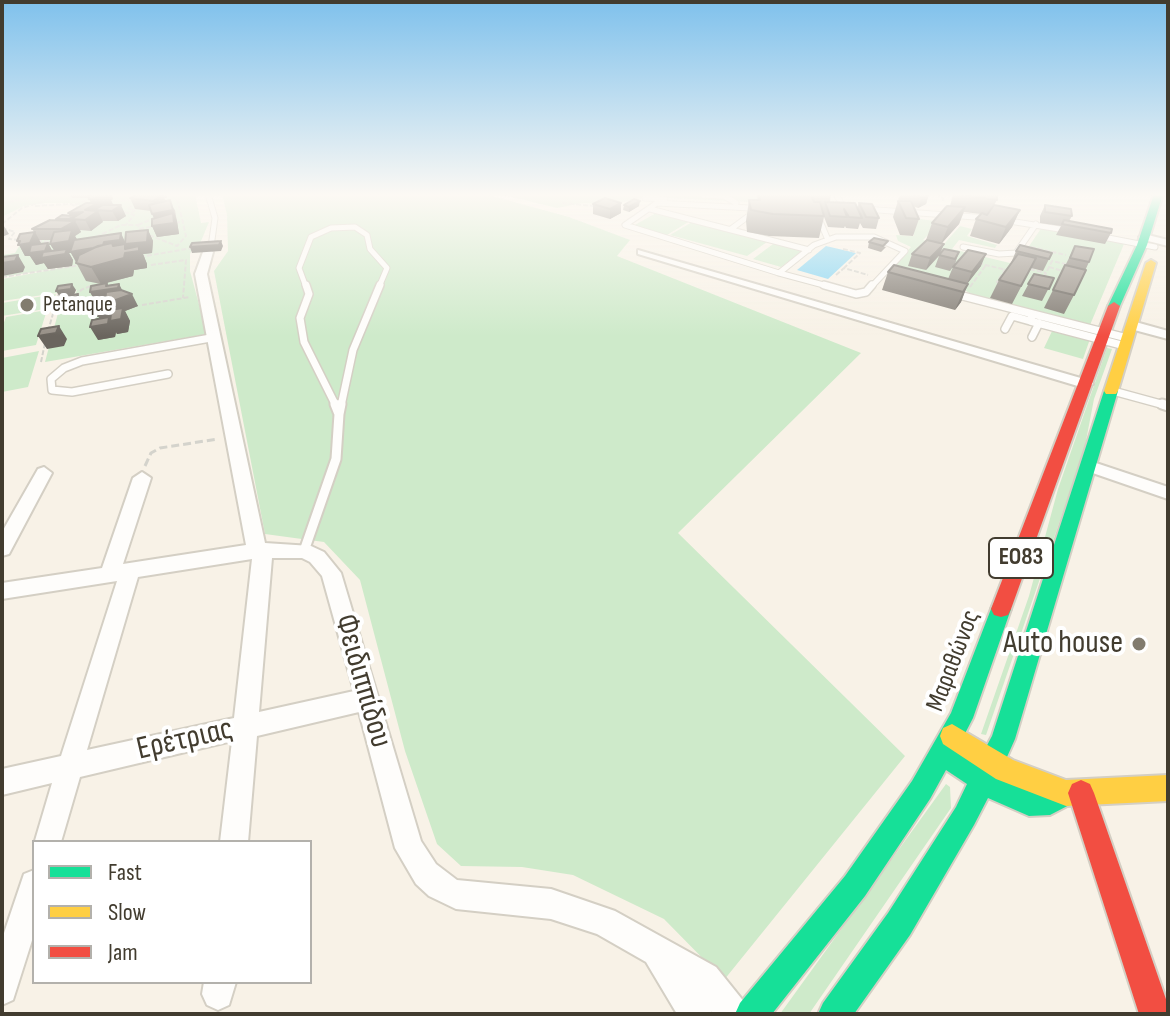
<!DOCTYPE html>
<html>
<head>
<meta charset="utf-8">
<style>
	body { margin:0 }
	#map { position:relative; width:1170px; height:1016px; overflow:hidden; background:#f8f2e7; font-family:"Sofia Sans Condensed",sans-serif }
	canvas { display:block }
	.frame { position:absolute; inset:0; border:4px solid #423c2f; pointer-events:none }
	.legend { position:absolute; left:32px; top:840px; width:280px; height:144px; box-sizing:border-box; background:#fff; border:2px solid #b3b1ac; margin:0; padding:10px 14px; list-style:none; font-size:24px; color:#423c2f }
	.legend li { display:flex; align-items:center; gap:16px; height:40px }
	.legend b { width:40px; border:2px solid #b3b1ac }
</style>
</head>
<body>
<div id="map">
<canvas width="1170" height="1016"></canvas>
<div class="frame"></div>
<ul class="legend">
<li><b style="height:10px;background:#16e098"></b>Fast</li>
<li><b style="height:10px;background:#ffcf43"></b>Slow</li>
<li><b style="height:10px;background:#f24e42"></b>Jam</li>
</ul>
</div>
<script>
const ctx = document.querySelector('canvas').getContext('2d');
ctx.lineJoin = 'round';
function fillPath(path, color) { ctx.fillStyle = color; ctx.fill(path, 'evenodd'); }
const shape = rows => new Path2D(rows.map(r => 'M' + r).join(''));
function stroke(path, color, width, dash) { ctx.strokeStyle = color; ctx.lineWidth = width; ctx.lineCap = dash ? 'butt' : 'round'; ctx.setLineDash(dash || []); ctx.stroke(path); }
function write(font, color, halo, rows, align = 'center') {
  ctx.font = font + ' "Sofia Sans Condensed",sans-serif'; ctx.lineWidth = 8; ctx.setLineDash([]); ctx.textBaseline = 'middle'; ctx.strokeStyle = halo; ctx.fillStyle = color; for (const [text, x, y, turn = 0] of rows) {
    ctx.save(); ctx.translate(x, y); ctx.rotate((+turn || 0) * Math.PI / 180); ctx.textAlign = isNaN(turn) ? turn : align; if (halo) ctx.strokeText(text, 0, 0); ctx.fillText(text, 0, 0); ctx.restore();
  }
}
fillPath(shape([
	[2,194,195,194,201,223,209,222,199,246,193,247,190,254,190,271,207,334,45,362,62,298,75,295,77,290,2,301,2,279,83,264,2,277,2,255,15,253,21,243,64,222,80,206,73,203,45,203,24,206,2,217],
	[222,194,485,194,569,217,630,240,617,256,861,353,678,533,905,756,724,980,664,919,573,875,522,867,461,866,437,844,405,751,360,580,324,542,265,534,214,271,228,251,227,215],
	[499,194,769,194,771,203,647,197,613,204,583,203,557,208],
	[656,213,690,221,667,235,633,226],
	[908,217,941,222,923,240,943,245,960,226,972,229,967,236,997,245,995,248,959,240,952,249,1043,271,1021,258,1042,227,1124,244,1090,325,972,295,965,290,890,270,911,247,898,241,896,235,914,236],
	[692,222,767,242,747,256,670,235],
	[773,244,802,251,781,267,753,259],
	[56,294,51,308,2,316,2,303],
	[47,310,36,345,2,351,2,328,6,317],
	[1053,329,1090,339,1083,359,1044,348],
	[1107,348,1112,349,1094,399,1084,451,986,735,981,734,1029,596,1058,489],
	[39,351,28,387,2,392,2,358],
	[946,784,950,787,951,808,809,1014,780,1014]
]), '#ceeaca');
fillPath(shape([
	[826,246,856,253,828,279,797,270]
]), '#82d4f3');
const laneFar2 = shape([
	[208,194,215,218,211,247],
	[836,194,844,208],
	[704,195,724,196,736,203],
	[645,198,665,199],
	[650,209,809,250],
	[864,209,989,218],
	[817,214,828,240],
	[1003,220,1072,231],
	[731,229,750,215,750,208,657,203,625,225,779,273],
	[1098,236,1155,247],
	[963,247,999,254,1016,253,1036,224],
	[779,273,831,287],
	[779,273,814,245,836,237,874,237,905,251,871,287],
	[306,287,299,268,311,237,331,228,355,227,367,235,370,249,387,268,379,287]
]);
const laneFar1 = shape([
	[306,285,309,294,300,318,304,342,336,406],
	[824,285,856,294,866,292,872,285],
	[951,293,1033,314,1030,321,1125,346],
	[1033,314,1127,338],
	[1005,329,1012,316,1030,321],
	[1032,337,1039,323],
	[168,374,72,392,52,390,51,379,64,368,82,361,216,337],
	[1113,391,1168,406],
	[341,406,353,350,380,285]
]);
const lane = shape([
	[335,404,339,414],
	[1162,404,1168,406],
	[339,414,341,404],
	[304,551,336,459,339,414]
]);
const street = shape([
	[1144,234,1168,240,1168,246,1140,239,1139,237,1144,234],
	[208,249,213,252,207,274,265,543,311,546,324,552,341,573,421,841,436,864,457,880,551,889,615,911,716,967,745,1003,750,1014,713,1014,711,1011,712,1014,677,1014,646,962,597,934,551,919,456,909,429,896,416,884,395,848,359,712,257,736,248,842,220,842,232,741,80,777,61,842,34,844,52,783,2,795,2,769,61,756,117,581,2,599,2,583,102,568,133,478,142,472,151,478,123,564,246,545,195,274,203,252,208,249],
	[272,558,302,558,310,562,322,576,354,691,259,712,272,558],
	[252,559,234,718,87,750,138,577,252,559],
	[638,250,1091,381,1093,384,1086,388,1081,387,638,254,638,250],
	[1132,321,1168,331,1168,339,1127,328,1126,325,1132,321],
	[1090,461,1168,487,1168,499,1084,470,1082,466,1090,461],
	[44,467,52,473,9,554,2,556,2,532,38,469,44,467],
	[34,870,34,934,13,1000,2,1005,2,939,24,874,34,870],
	[204,982,236,982,229,1005,218,1010,207,1005,202,994,204,982]
]);
const fast = shape([
	[1154,194,1163,194,1147,245,1120,306,1110,309,1108,306,1137,245,1154,194],
	[1111,387,1118,391,1015,739,999,775,1029,790,1047,789,1066,780,1075,784,1079,793,1075,802,1050,815,1029,816,988,798,974,825,910,935,854,1014,818,1014,823,1003,888,913,956,807,967,784,946,770,930,799,865,896,772,1014,735,1014,740,1003,845,876,912,781,951,713,991,609,994,603,1001,601,1008,603,1011,609,973,718,957,749,978,762,992,736,1104,391,1111,387]
]);
const slow = shape([
	[1151,260,1156,263,1118,391,1116,394,1106,394,1104,391,1146,263,1151,260],
	[952,724,1013,760,1066,780,1168,775,1168,801,1066,806,996,779,943,744,940,736,943,728,952,724]
]);
const jam = shape([
	[1114,302,1120,306,1011,609,1008,615,1001,617,994,615,991,609,1108,306,1114,302],
	[1081,780,1090,784,1094,793,1168,1005,1168,1014,1139,1014,1068,793,1072,784,1081,780]
]);
stroke(laneFar2, '#d4cfc4', 7);
stroke(laneFar1, '#d4cfc4', 10);
stroke(lane, '#d4cfc4', 13);
stroke(street, '#d4cfc4', 4);
stroke(fast, '#d4cfc4', 4);
stroke(slow, '#d4cfc4', 4);
stroke(jam, '#d4cfc4', 4);
stroke(shape([
	[618,194,637,197],
	[935,194,943,198,943,203],
	[48,197,58,194],
	[121,201,133,199],
	[562,203,594,206],
	[2,204,43,194],
	[75,205,90,199],
	[35,206,71,204,77,207,75,210],
	[124,212,134,215,126,225],
	[131,213,136,210,128,209,134,204],
	[175,223,184,221],
	[2,224,22,208,42,202,48,197,46,194],
	[138,225,152,219],
	[2,228,15,232,9,239,21,240],
	[149,235,177,246,186,236,176,194],
	[96,237,121,225,138,225,139,229,156,226],
	[37,241,53,242],
	[1031,247,1066,255],
	[843,249,860,253,844,268],
	[140,257,192,248],
	[978,263,1010,271],
	[151,265,186,260,183,298],
	[1049,267,1063,271],
	[1030,269,1046,273],
	[836,275,844,268,868,275],
	[2,277,81,265],
	[1044,277,1052,261,1066,264],
	[1000,283,997,282,1006,268],
	[970,287,986,265],
	[76,297,81,290,93,285],
	[142,305,190,297],
	[48,331,59,293],
	[41,362,45,343]
]), '#d4d3cc', 2, [5, 2]);
stroke(shape([
	[145,466,151,453,160,448,218,439]
]), '#d4d3cc', 3, [8, 4]);
stroke(laneFar2, '#fefdfb', 5);
stroke(laneFar1, '#fefdfb', 7);
stroke(lane, '#fefdfb', 9);
fillPath(street, '#fefdfb');
fillPath(fast, '#16e098');
fillPath(slow, '#ffcf43');
fillPath(jam, '#f24e42');
fillPath(shape([
	[69,194,111,194,113,199,111,200,113,205,126,216,118,221,103,221,91,231,80,230,81,232,75,236,77,240,125,242,148,230,153,241,152,253,143,254,147,264,147,268,134,270,133,276,103,284,108,285,119,284,122,290,138,306,125,311,130,321,128,332,117,334,116,332,115,337,98,340,100,319,98,316,107,308,105,303,97,304,90,292,101,284,86,281,71,253,69,253,73,260,72,266,48,269,44,263,36,265,30,256,25,256,17,241,34,232,32,229,57,220,56,219,69,215,91,203,89,198,72,198],
	[39,240,52,240,50,244,54,250,52,251,48,243,41,244],
	[137,194,167,194,167,198,164,198,175,210,179,234,157,237,152,226,154,218,151,211,135,209,130,198],
	[758,194,831,194,830,202,857,208,859,203,879,218,876,229,863,228,860,223,858,229,846,228,845,226,844,228,828,227,824,217,819,238,769,236,747,232,746,221,749,200,757,200],
	[900,194,929,194,926,204,918,208,913,206,919,219,913,236,900,235,893,217],
	[953,194,997,194,997,200,994,205,1020,210,1012,227,999,244,970,236,976,219,981,214,964,212,959,224,942,243,944,244,940,254,959,252,955,264,950,271,935,267,939,256,926,270,908,266,912,254,926,240,932,223,950,206],
	[621,203,621,213,610,219,593,214,593,204],
	[624,205,639,206,629,212,623,210],
	[1045,205,1072,216,1069,221,1111,233,1105,244,1056,235,1061,226,1040,223,1040,216],
	[869,242,886,247,881,252,868,248],
	[1075,246,1089,262,1074,295,1064,314,1044,308],
	[1016,251,1052,253,1043,271,1031,268,1012,304,990,298,999,280,1011,263],
	[981,266,967,284,961,302,955,310,882,290,888,272,948,279,953,267],
	[1034,274,1054,278,1042,301,1022,296]
]), '#827c74');
fillPath(shape([
	[88,194,111,194,113,199,111,200,114,207,94,210,98,211,103,222,91,231,85,220,71,219,73,223,75,221,81,232,75,236,78,241,104,242,121,233,126,244,148,230,153,241,152,253,143,254,147,264,147,268,134,270,133,276,101,284,91,267,77,263,71,253,69,253,73,260,72,266,48,269,44,263,36,265,30,256,25,256,17,241,35,232,41,243,38,252,48,243,54,254,57,255,50,244,67,240,61,229,71,224,69,219,71,218,68,213,85,210,93,206,89,199,90,198],
	[929,194,926,204,918,208,922,197],
	[163,195,167,206,157,212,153,201],
	[170,200,177,221,179,234,157,237,152,226,157,224,152,214],
	[640,201,639,206,629,212,629,207],
	[621,203,621,213,610,219,610,209],
	[121,205,126,216,118,221,112,211],
	[965,207,959,224,941,244,948,227],
	[1020,210,1012,227,999,244,1006,227],
	[2,223,9,234,2,237],
	[221,241,223,246,221,251,192,253,190,247],
	[944,244,939,255,926,270,930,258],
	[986,254,981,266,967,284,972,272],
	[18,255,25,267,23,272,2,276,2,263],
	[107,283,110,289,119,284,125,296,132,294,138,306,125,311,130,321,128,332,117,334,116,332,115,337,98,340,90,327,103,325,98,316,110,314,105,304,108,302,97,304,90,292,106,286],
	[72,284,76,290,74,295,60,297,56,291],
	[968,284,961,302,955,310,963,292],
	[78,294,81,300,80,306,63,309,60,303],
	[59,326,67,339,64,346,47,349,38,336]
]), '#6a655e');
const building = shape([
	[97,194,108,194,109,196,89,199,88,195,97,194],
	[137,194,154,194,163,195,153,201,130,198,137,194],
	[758,194,811,194,814,202,820,202,824,216,773,214,751,210,749,200,760,200,758,194],
	[912,194,929,194,922,197,912,194],
	[955,194,997,194,997,200,955,194],
	[605,198,621,203,610,209,593,204,605,198],
	[634,199,640,201,629,207,624,205,634,199],
	[170,200,173,210,152,214,149,205,170,200],
	[898,201,911,201,919,219,906,218,898,201],
	[825,202,855,203,862,218,849,217,844,209,847,217,830,216,825,202],
	[86,203,98,203,85,210,98,211,85,220,71,219,83,212,68,213,86,203],
	[859,203,872,204,879,218,866,217,859,203],
	[103,205,121,205,112,211,94,210,103,205],
	[994,205,1020,210,1006,227,976,219,982,213,987,215,994,205],
	[1045,205,1071,209,1072,216,1045,212,1045,205],
	[947,206,965,207,948,227,932,223,947,206],
	[173,213,174,223,152,226,152,219,173,213],
	[62,215,74,216,69,219,56,219,62,215],
	[50,220,75,221,61,229,32,229,50,220],
	[1064,220,1112,229,1111,233,1062,224,1064,220],
	[72,230,69,241,50,244,54,232,72,230],
	[148,230,147,242,125,244,126,232,148,230],
	[35,232,30,243,18,245,20,241,17,241,20,234,35,232],
	[121,233,120,240,104,242,103,245,93,248,70,252,74,240,121,233],
	[874,238,888,241,883,246,869,242,874,238],
	[927,240,944,244,930,258,912,254,927,240],
	[221,241,219,245,190,247,192,243,221,241],
	[48,243,45,251,29,253,31,245,48,243],
	[112,243,113,246,125,244,125,249,139,246,139,251,125,253,124,258,91,267,76,263,79,255,98,246,112,243],
	[1020,245,1052,253,1049,259,1016,251,1020,245],
	[1075,246,1094,249,1089,262,1070,258,1075,246],
	[67,249,65,254,41,258,43,252,67,249],
	[944,249,959,252,955,259,939,255,944,249],
	[968,250,986,254,972,272,953,267,968,250],
	[1018,254,1036,258,1021,286,999,280,1018,254],
	[18,255,15,261,2,263,2,257,18,255],
	[894,265,968,284,963,292,888,272,894,265],
	[1065,265,1086,270,1074,295,1053,290,1065,265],
	[1034,274,1054,278,1049,289,1028,284,1034,274],
	[107,283,106,286,119,284,118,288,90,292,91,286,107,283],
	[72,284,71,289,56,291,58,286,72,284],
	[121,290,132,294,105,304,106,292,121,290],
	[78,294,76,300,60,303,62,297,78,294],
	[117,306,116,309,123,308,121,319,110,321,111,314,98,316,100,309,117,306],
	[109,317,108,324,90,327,92,320,109,317],
	[59,326,56,333,38,336,41,329,59,326]
]);
fillPath(building, '#979087');
stroke(building, '#6a655e', 2);
const sky = ctx.createLinearGradient(0, 0, 0, 336);
sky.addColorStop(0, '#7fc1ec');
sky.addColorStop(0.58, '#fcf9f4');
sky.addColorStop(1, '#fcf9f400');
ctx.fillStyle = sky;
ctx.fillRect(0, 0, 1170, 336);
for (const [x, y, r, color] of [
	[27,305,8,"#827c6f"],
	[1139,644,8,"#827c6f"]
]) { const dot = new Path2D(); dot.arc(x, y, r, 0, 2 * Math.PI); ctx.fillStyle = color; ctx.fill(dot); stroke(dot, '#fff', 3); }
write('22px', '#423c2f', '#fff', [
	["Petanque",43,305]
], 'left');
for (const [x, y, w] of [
	[1021,558,64]
]) { const box = new Path2D(); box.roundRect(x - w / 2, y - 20, w, 40, 6); ctx.fillStyle = '#fff'; ctx.fill(box); stroke(box, '#423c2f', 2); }
write('bold 24px', '#423c2f', null, [
	["ΕΟ83",1021,558]
]);
write('26px', '#423c2f', '#fff', [
	["Μαραθώνος",954,661,-69]
]);
write('32px', '#423c2f', '#fff', [
	["Auto house",1123,644]
], 'right');
write('32px', '#423c2f', '#fff', [
	["Φειδιππίδου",362,681,74],
	["Ερέτριας",185,740,-13]
]);
</script>
</body>
</html>
